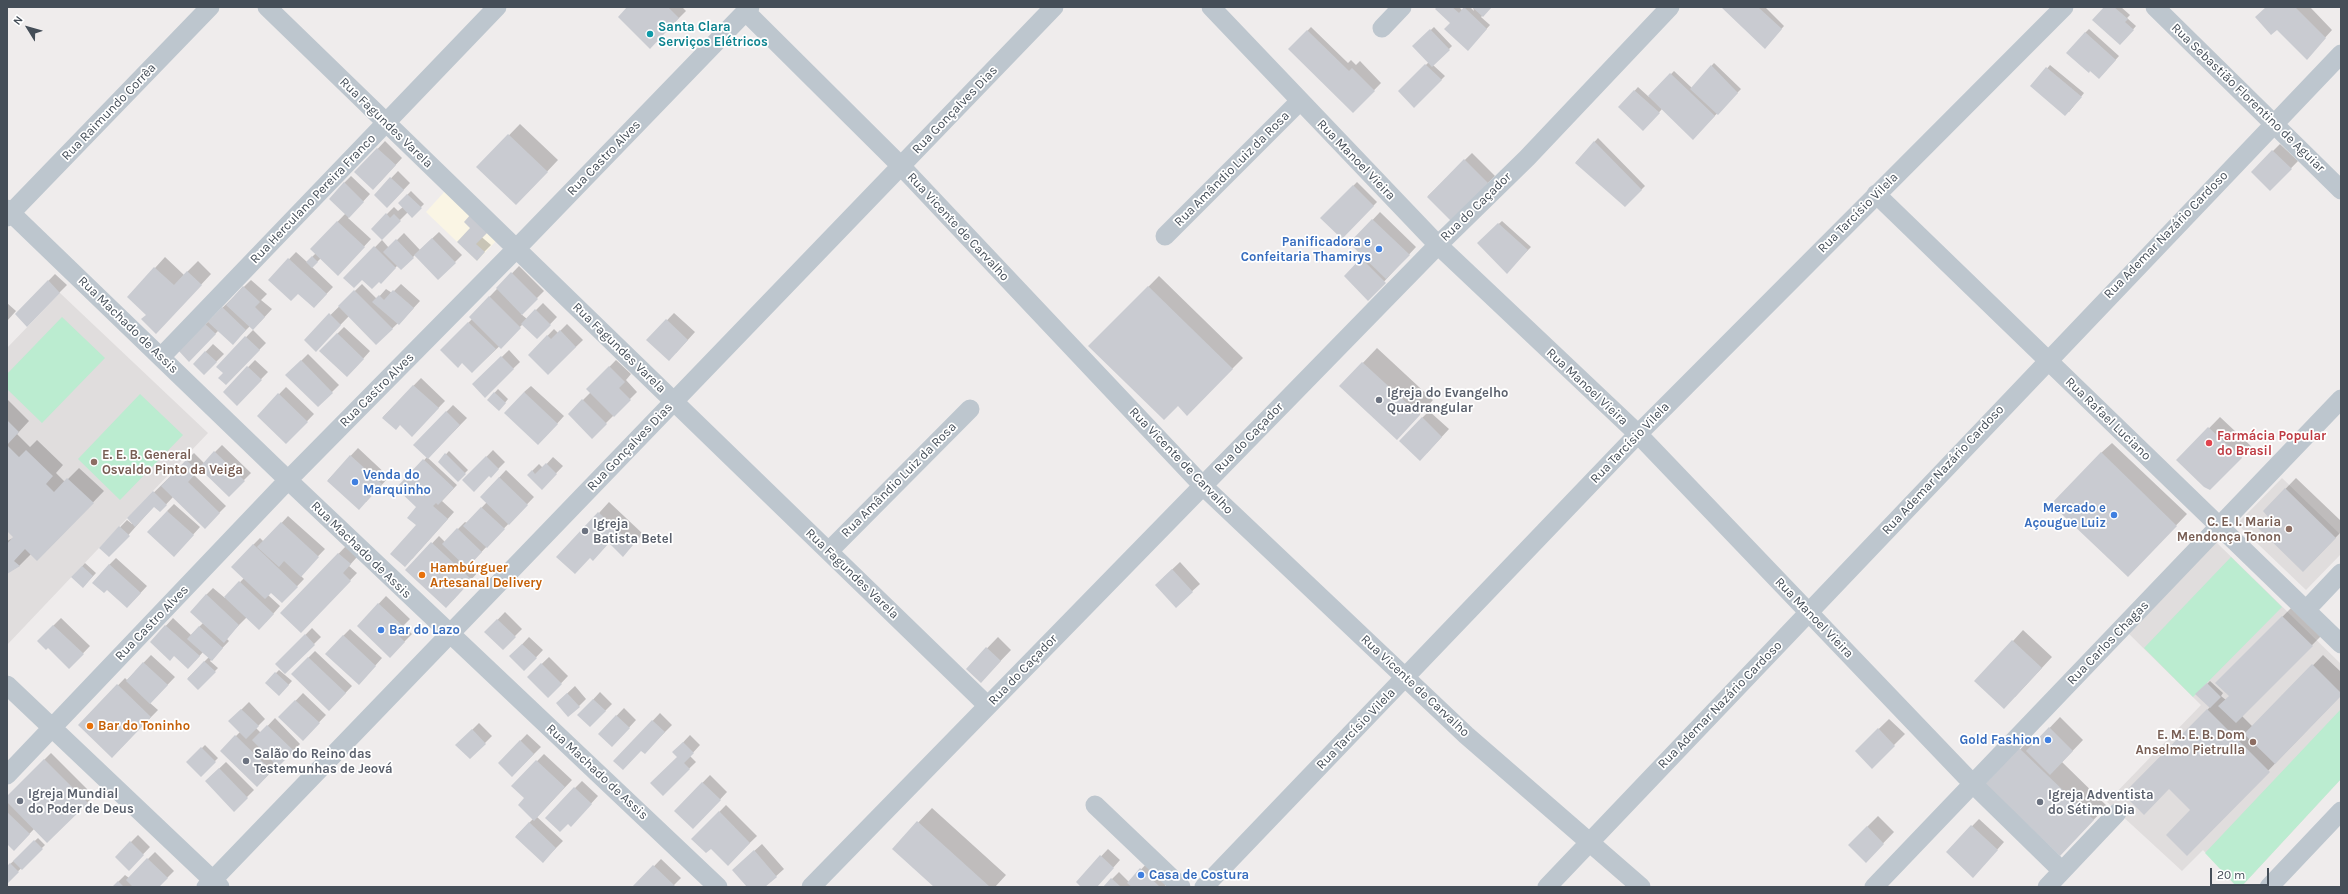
<!DOCTYPE html>
<html>
<head>
<meta charset="utf-8">
<style>
	body { margin:0 }
	#map { position:relative; width:2348px; height:894px; overflow:hidden; background:#efecec; font-family:Karla,sans-serif }
	canvas { display:block }
	.frame { position:absolute; inset:0; border:8px solid #454e58; pointer-events:none }
	.north { position:absolute; left:8px; top:8px; width:40px; height:40px; -webkit-text-stroke:3px #fff; paint-order:stroke; rotate:307deg; font-size:11px; font-weight:700; line-height:16px; text-align:center; color:#454e58 }
	.north::after { content:''; display:block; margin:auto; width:14px; height:18px; background:#454e58; clip-path:polygon(50% 0,100% 100%,50% 72%,0 100%) }
	.scale { position:absolute; left:2210px; top:868px; width:59px; height:18px; box-sizing:border-box; border:2px solid #454e58; border-top:0; padding-left:5px; font-size:12px; line-height:14px; white-space:nowrap; color:#454e58; -webkit-text-stroke:3px #fff; paint-order:stroke }
</style>
</head>
<body>
<div id="map">
<canvas width="2348" height="894"></canvas>
<div class="frame"></div>
<div class="north">N</div>
<div class="scale">20 m</div>
</div>
<script>
const ctx = document.querySelector('canvas').getContext('2d');
ctx.lineJoin = 'round';
function fillPath(path, color) { ctx.fillStyle = color; ctx.fill(path, 'evenodd'); }
const shape = rows => new Path2D(rows.map(r => 'M' + r).join(''));
function stroke(path, color, width, dash) { ctx.strokeStyle = color; ctx.lineWidth = width; ctx.lineCap = dash ? 'butt' : 'round'; ctx.setLineDash(dash || []); ctx.stroke(path); }
function write(font, color, halo, rows, align = 'center') {
  ctx.font = font + ' Karla,sans-serif'; ctx.lineWidth = 3.5; ctx.setLineDash([]); ctx.textBaseline = 'middle'; ctx.strokeStyle = halo; ctx.fillStyle = color; for (const [text, x, y, turn = 0] of rows) {
    ctx.save(); ctx.translate(x, y); ctx.rotate((+turn || 0) * Math.PI / 180); ctx.textAlign = isNaN(turn) ? turn : align; if (halo) ctx.strokeText(text, 0, 0); ctx.fillText(text, 0, 0); ctx.restore();
  }
}
fillPath(shape([
	[446,190,498,239,477,261,426,212]
]), '#faf5e4');
fillPath(shape([
	[60,293,208,433,7,645,7,348],
	[2282,478,2341,535,2341,554,2306,590,2237,524],
	[2215,541,2341,664,2341,779,2241,887,2237,887,2203,850,2182,871,2107,802,2201,705,2127,632]
]), '#e0dddd');
fillPath(shape([
	[62,317,105,358,42,423,7,389,7,374],
	[140,394,183,435,120,500,78,459],
	[2231,557,2282,607,2193,697,2144,648],
	[2341,709,2341,779,2241,887,2237,887,2205,853]
]), '#bbecd0');
fillPath(shape([
	[629,7,682,7,686,11,650,47],
	[1438,7,1459,7,1462,10,1466,7,1470,7,1474,11,1473,7,1491,7,1481,17,1490,25,1471,46],
	[1723,7,1765,7,1784,26,1768,44],
	[2105,7,2121,7,2130,15,2127,18,2136,26,2124,40],
	[2267,7,2310,7,2332,30,2313,51],
	[1311,27,1348,63,1351,60,1356,65,1360,61,1381,83,1353,112,1290,49],
	[1434,27,1452,46,1433,65,1445,76,1414,107,1399,91,1429,62,1414,46],
	[2089,29,2119,56,2102,75,2085,33],
	[1714,63,1741,89,1693,138,1662,109,1643,130,1620,107,1638,87,1649,97,1674,71,1692,88],
	[2050,65,2084,93,2069,112,2032,86],
	[520,124,558,160,527,193,478,167],
	[1598,138,1645,186,1625,206,1576,162],
	[385,141,402,158,380,182,356,172],
	[2280,144,2298,161,2270,190,2252,172],
	[1472,153,1495,176,1451,220,1428,196],
	[398,171,410,183,394,200,375,195],
	[351,176,370,194,348,218,371,239,345,267,321,258,312,267,333,287,314,307,298,292,269,280,296,252,307,262,316,253,311,249,346,213,344,183],
	[1357,182,1377,202,1342,238,1322,218],
	[411,191,424,204,412,216,408,212,382,238,372,229,394,207,398,211,403,207,399,203],
	[1380,212,1416,247,1368,299,1345,276,1365,256,1351,243],
	[1502,221,1531,247,1507,272,1478,243],
	[471,228,491,245,477,259],
	[439,232,462,255,438,279,415,255,401,269,397,266,381,282,345,278,382,240,389,248,404,233,420,250],
	[165,257,184,275,198,261,211,274,186,301,147,315,155,268],
	[519,266,544,291,521,314,527,319,543,303,557,317,537,338,523,324,472,372,462,362,442,350,472,319,470,317],
	[55,274,67,285,27,325,16,314],
	[1159,276,1243,358,1187,414,1178,405,1090,346],
	[251,280,267,294,261,300,272,309,260,322,250,326,240,336,219,330,189,360,179,350],
	[362,284,377,299,386,289,392,293,401,284,420,301,399,324,398,323,376,344,349,316,316,350,305,340],
	[7,303,16,311,7,321],
	[674,313,695,332,676,353,648,340],
	[567,324,583,340,548,374,529,355,554,329,558,333],
	[344,327,370,351,354,369,337,334],
	[253,330,266,343,226,384,224,373,217,367],
	[213,344,224,354,204,374,194,364],
	[1377,348,1433,400,1411,424,1341,386],
	[509,350,520,362,485,396,474,384],
	[308,354,339,385,318,406,287,375],
	[255,360,268,372,237,404,224,392],
	[616,360,631,374,626,380,637,392,592,437,569,414,591,392,588,389],
	[421,378,445,401,419,428,383,417],
	[531,386,564,416,545,437,524,392],
	[286,387,314,414,286,443,258,416],
	[498,389,508,399,499,410,488,400],
	[7,399,29,421,17,434,30,447,37,440,63,465,56,473,65,482,79,468,104,491,48,549,31,554,19,566,7,573,7,541,15,537,7,530],
	[453,405,467,418,428,458,457,485,442,501,454,512,412,559,417,525,418,507,398,488,427,457,414,445],
	[1429,411,1449,429,1427,453,1422,418],
	[2220,417,2252,447,2210,489,2178,460],
	[2112,443,2187,514,2138,565,2101,453],
	[222,445,251,473,229,495,201,468,194,475,226,506,205,527,173,497,160,511,154,506,116,549,100,548,127,520,132,524,133,523,128,518,194,453,204,463],
	[358,448,389,477,366,502,328,480],
	[493,450,505,462,491,476,489,474,464,480],
	[449,451,468,470,458,480,439,462],
	[553,457,563,466,542,488,528,475,539,464,543,468],
	[506,470,534,497,470,564,478,572,453,600,407,570,439,536,445,542,465,522,467,523,487,502,481,497],
	[2296,478,2341,521,2341,532,2314,560,2264,511],
	[609,502,643,534,623,555,609,542,599,513],
	[174,504,200,527,181,548,167,511],
	[288,516,325,549,300,575,304,579,282,602,271,592,268,595,280,606,266,622,247,617,226,638,229,641,210,661,218,668,198,688,188,678,209,657,203,652,195,661,174,655,151,642,173,618,191,635,203,623,206,595,213,588,225,598,244,578,253,545,260,538,264,542],
	[346,546,357,557,349,566,357,573,301,632,282,613],
	[116,558,147,586,134,600,109,565],
	[1180,562,1200,584,1176,606,1163,578],
	[85,563,96,573,83,587,72,577],
	[386,596,410,619,403,626,412,634,390,656,358,626],
	[2293,606,2322,635,2242,716,2253,727,2323,655,2341,672,2341,695,2187,855,2192,810,2169,788,2125,794,2210,707,2197,694,2210,681,2223,693,2221,696,2226,700,2230,696,2217,683],
	[505,612,522,629,503,648,486,632],
	[61,618,90,646,69,668,48,647,38,641],
	[312,628,321,637,285,673,277,664],
	[350,629,382,658,366,676,343,636],
	[2023,630,2052,657,2015,697,2013,641],
	[529,637,543,650,524,670,511,656],
	[998,637,1011,650,991,671,967,669],
	[315,651,352,686,336,703,292,674],
	[151,655,175,677,150,703,158,710,112,757,80,725,125,678,127,680],
	[549,657,568,676,548,697,528,677],
	[279,670,292,681,279,695,266,683],
	[575,686,586,699,579,706,557,703],
	[600,692,612,704,590,726,579,715],
	[303,693,326,715,303,739,280,717],
	[249,702,265,719,256,728,261,733,275,718,300,744,257,786,221,751,240,732,230,721],
	[624,708,636,720,612,746,599,734],
	[660,713,672,725,651,746,615,761],
	[2060,717,2083,740,2062,762,2107,806,2074,840,1987,784,2034,735,2039,739],
	[1889,719,1905,734,1872,767,1856,751],
	[479,723,492,736,470,758,457,745],
	[527,734,541,747,512,776,499,763],
	[690,735,700,745,690,756,696,762,663,794,678,757,674,752],
	[205,745,218,758,201,775,188,762],
	[51,753,94,796,47,842,34,829,14,850,7,843,7,797],
	[544,754,572,780,537,817,563,841,550,854,516,836,533,819,526,798,513,786],
	[226,762,254,790,234,810,206,781],
	[710,775,727,792,700,821,675,811],
	[582,781,598,796,578,818,568,822,575,788],
	[726,805,757,836,728,864,711,847,693,839],
	[932,808,1006,875,995,887,936,887,893,849],
	[1878,816,1894,832,1866,861,1849,845],
	[1979,819,2004,842,1980,869,1947,852],
	[138,835,150,847,129,869,116,857],
	[38,838,45,845,7,882,7,867],
	[762,844,784,869,764,887,748,887,733,870],
	[1108,849,1120,860,1096,887,1083,887,1077,882],
	[155,852,174,871,158,887,113,887,125,875,129,878],
	[1152,858,1172,878,1164,887,1104,887,1119,872,1129,882],
	[661,859,681,878,672,887,634,887]
]), '#0003');
fillPath(shape([
	[627,7,668,7,679,18,650,49,618,17],
	[1437,7,1452,7,1459,13,1464,7,1487,29,1468,51,1444,29,1450,23,1435,9],
	[1472,7,1492,7,1483,17],
	[1721,7,1758,7,1782,29,1765,49],
	[2104,7,2114,7,2128,19,2125,22,2134,30,2120,45,2092,20],
	[2266,7,2295,7,2326,38,2307,60,2277,30,2271,35,2255,17],
	[1430,29,1450,50,1432,67,1412,46],
	[1307,30,1349,71,1352,68,1375,91,1353,113,1288,49],
	[2085,32,2116,60,2099,79,2090,71,2089,73,2066,53],
	[1425,64,1442,80,1414,108,1398,91],
	[1711,65,1738,93,1718,115,1690,89],
	[2046,67,2082,97,2065,116,2030,86],
	[1670,73,1715,116,1693,140,1648,96],
	[1634,90,1660,113,1643,131,1618,107],
	[508,134,548,172,516,205,476,167],
	[1594,141,1642,190,1625,207,1575,163],
	[377,148,396,165,373,190,354,172],
	[2272,150,2292,169,2270,191,2251,172],
	[1464,159,1489,184,1451,221,1427,197],
	[390,177,404,190,387,208,374,195],
	[344,182,364,202,349,218,329,199],
	[1353,185,1374,206,1342,239,1320,218],
	[407,194,422,208,412,218,398,203],
	[386,213,390,218,394,214,401,221,382,240,371,229],
	[471,214,489,231,476,244,485,252,477,261,457,242,470,228,464,222],
	[1372,219,1410,255,1386,279,1349,243],
	[337,221,365,247,338,276,310,249],
	[1498,223,1528,250,1507,274,1477,243],
	[432,238,456,263,438,280,414,255],
	[396,239,414,258,401,270,383,252],
	[374,246,396,268,381,284,379,282,372,289,362,280,354,288,343,278],
	[312,256,318,262,312,268,306,262],
	[288,258,327,294,314,308,298,294,291,301,268,280],
	[1361,258,1386,283,1368,301,1344,276],
	[154,267,174,285,187,271,202,285,156,334,141,319,146,315,127,297],
	[511,272,538,299,522,315,496,288],
	[48,280,60,293,27,327,15,314],
	[243,286,260,302,255,307,265,317,253,330,226,305],
	[1148,286,1233,369,1187,416,1178,406,1164,420,1088,346],
	[354,290,393,329,376,345,338,306],
	[393,290,414,308,399,325,372,302,379,295,384,300],
	[489,296,521,328,501,349,469,317],
	[222,307,246,330,233,345,208,322],
	[535,309,551,325,537,339,521,324],
	[329,313,341,325,316,352,304,340],
	[666,319,688,340,669,361,646,340],
	[468,322,496,349,472,373,462,363,458,368,440,350],
	[204,323,216,334,189,362,178,350],
	[560,330,576,347,548,375,528,355,547,335,551,339],
	[337,333,364,359,347,377,319,351],
	[245,336,260,350,226,385,218,378,223,373,216,367],
	[205,351,217,362,204,375,193,364],
	[501,356,514,369,485,398,472,384],
	[301,360,333,393,318,407,285,375],
	[1362,362,1420,415,1397,440,1339,386],
	[247,366,262,380,237,406,223,392],
	[609,366,625,382,619,388,631,400,614,417,586,389],
	[413,385,439,408,412,437,400,425,396,430,382,418],
	[494,392,506,403,499,411,487,400],
	[524,392,558,424,538,445,504,413],
	[278,393,308,422,286,444,257,416],
	[582,399,607,424,592,439,568,414],
	[446,411,460,425,428,459,413,445],
	[1422,417,1442,437,1420,461,1399,441],
	[7,420,19,432,7,445],
	[2208,427,2242,458,2210,490,2204,487,2176,460],
	[7,445,19,457,26,450,53,476,46,484,54,492,67,478,94,503,37,561,25,549,14,561,20,566,7,574,7,544,13,537,7,531],
	[214,451,245,481,229,497,199,468],
	[2101,452,2177,526,2128,577,2051,504],
	[445,453,466,474,458,482,438,462],
	[350,455,382,484,359,510,327,481],
	[486,456,499,469,491,478,489,476,474,492,462,480],
	[423,459,454,488,438,505,436,503,433,506,448,519,405,567,390,554,416,525,407,518,416,507,396,488],
	[186,460,198,471,188,482,220,513,205,529,161,486],
	[546,463,557,474,542,490,527,475,532,470,535,474],
	[499,477,528,505,509,525,480,497],
	[2285,488,2336,538,2303,572,2258,528,2268,517,2263,511],
	[153,491,167,505,160,512,154,507,135,527,127,518],
	[481,507,505,529,487,548,463,526],
	[167,511,194,535,174,557,147,532],
	[598,512,633,545,623,557,609,543,593,561,590,558,575,574,556,557],
	[281,522,319,557,301,577,284,561,279,567,257,547],
	[119,526,130,536,109,557,99,548],
	[457,528,482,552,467,568,442,544],
	[431,542,472,580,446,608,405,570],
	[253,544,298,587,282,603,271,593,265,599,231,567],
	[338,553,351,564,343,573,351,581,301,633,280,613],
	[109,564,141,593,127,608,107,590,104,593,92,583],
	[82,566,93,576,83,588,71,577],
	[1172,569,1193,592,1176,608,1155,585],
	[239,581,274,614,259,630,224,597],
	[206,594,239,625,224,643,190,612],
	[378,603,404,627,397,634,405,642,390,658,357,626],
	[2282,616,2313,646,2236,723,2218,706,2229,696,2215,683],
	[497,619,516,637,503,650,484,632],
	[53,625,84,654,69,669,48,648,46,650,37,641],
	[165,625,200,656,188,669,174,656,170,661,150,642],
	[199,626,223,648,212,661,187,639],
	[305,634,315,645,285,674,275,664],
	[343,635,376,666,359,685,325,654],
	[2012,640,2042,668,2004,709,1974,681],
	[522,644,537,658,524,671,509,656],
	[986,647,1001,661,981,683,966,669],
	[308,657,346,693,329,711,291,674],
	[204,661,216,672,198,690,187,679],
	[143,662,168,685,150,704,126,681],
	[541,663,562,684,548,698,527,677],
	[2312,664,2341,693,2341,696,2275,764,2244,734],
	[275,672,289,685,279,696,265,683],
	[2207,683,2221,697,2210,708,2195,694],
	[117,684,151,717,112,758,78,725],
	[567,693,580,707,568,717,556,703],
	[593,699,606,711,590,727,577,715],
	[295,700,320,723,303,741,278,717],
	[241,709,259,726,246,739,228,721],
	[2207,709,2270,772,2187,856,2166,835,2190,810,2169,789,2144,815,2123,794],
	[616,715,630,728,612,747,598,734],
	[652,720,665,732,645,754,641,751,623,770,613,761],
	[267,725,294,751,278,767,252,740],
	[2049,727,2073,751,2050,775,2026,751],
	[1878,728,1895,746,1872,769,1855,751],
	[472,729,486,744,470,759,455,745],
	[235,735,272,771,257,787,220,751],
	[520,740,534,754,512,777,498,763],
	[683,742,694,753,684,763,690,769,663,796,650,783,677,757,672,752],
	[201,747,216,762,201,777,186,762],
	[2019,748,2094,820,2060,856,1985,784],
	[44,759,88,803,47,843,7,802,7,796],
	[536,760,565,787,534,821,518,805,524,798,511,786],
	[219,768,248,798,234,812,205,781],
	[702,782,721,800,693,829,674,811],
	[574,787,592,804,571,827,568,824,560,832,545,818],
	[719,811,750,843,728,866,711,849,706,853,691,839],
	[7,812,30,834,14,851,7,844],
	[917,821,990,887,934,887,892,849],
	[529,822,556,848,543,863,515,837],
	[1971,825,1998,850,1973,878,1946,852],
	[1867,826,1884,844,1866,863,1848,845],
	[34,840,43,849,22,870,13,861],
	[130,841,144,855,129,871,115,857],
	[754,850,777,877,765,887,747,887,732,870],
	[1100,855,1114,868,1097,887,1081,887,1076,882],
	[147,858,168,878,159,887,133,887,126,880],
	[10,863,19,872,7,884,7,866],
	[653,865,675,886,632,887],
	[1140,868,1160,887,1132,887,1127,883],
	[1111,878,1121,887,1103,887],
	[118,881,124,887,112,887]
]), '#c9cbd1');
stroke(shape([
	[267,7,988,706],
	[1211,7,1438,245,1638,434,1973,784,2062,871],
	[2155,7,2341,190],
	[745,11,901,166,1203,486,1466,735,1641,887],
	[1382,28,1402,7],
	[1876,194,2341,644],
	[7,209,288,480,718,887],
	[7,217,210,7],
	[1165,236,1299,102],
	[162,356,497,7],
	[829,551,970,409],
	[2306,610,2341,573],
	[7,685,220,887],
	[7,775,288,480,516,249,750,7],
	[1095,805,1181,887],
	[206,887,1054,7],
	[811,887,1438,245,1527,158,1670,7],
	[1204,887,1638,434,2064,7],
	[1547,887,2341,54],
	[1874,887,2341,399],
	[2047,887,2117,813],
	[2269,887,2341,811]
]), '#bdc6ce', 19);
for (const [x, y, r, color] of [
	[650,34,4,"#0f9aa8"],
	[1379,249,4,"#3f7fe0"],
	[1379,400,4,"#6b7280"],
	[2209,443,4,"#e0444e"],
	[94,462,4,"#8d6e63"],
	[355,482,4,"#3f7fe0"],
	[2114,515,4,"#3f7fe0"],
	[2289,529,4,"#8d6e63"],
	[585,531,4,"#6b7280"],
	[422,575,4,"#e8710a"],
	[381,630,4,"#3f7fe0"],
	[90,726,4,"#e8710a"],
	[2048,740,4,"#3f7fe0"],
	[2253,742,4,"#8d6e63"],
	[246,761,4,"#6b7280"],
	[20,801,4,"#6b7280"],
	[2040,802,4,"#6b7280"],
	[1141,875,4,"#3f7fe0"]
]) { const dot = new Path2D(); dot.arc(x, y, r, 0, 2 * Math.PI); ctx.fillStyle = color; ctx.fill(dot); stroke(dot, '#fff', 1.5); }
write('bold 13px', '#0d838f', '#fff', [
	["Santa Clara",658,27],
	["Serviços Elétricos",658,42]
], 'left');
write('13px', '#454e58', '#fff', [
	["Rua Sebastião Florentino de Aguiar",2248,98,44],
	["Rua Gonçalves Dias",955,110,-46],
	["Rua Raimundo Corrêa",109,112,-46],
	["Rua Fagundes Varela",386,123,44],
	["Rua Castro Alves",604,158,-46],
	["Rua Manoel Vieira",1356,160,46],
	["Rua Amândio Luiz da Rosa",1232,169,-45],
	["Rua Herculano Pereira Franco",313,199,-46],
	["Rua do Caçador",1476,207,-44],
	["Rua Tarcísio Vilela",1858,213,-45],
	["Rua Vicente de Carvalho",958,227,47],
	["Rua Ademar Nazário Cardoso",2166,235,-46],
	["Rua Machado de Assis",128,325,44],
	["Rua Fagundes Varela",619,348,44],
	["Rua Manoel Vieira",1587,387,43],
	["Rua Castro Alves",377,390,-45],
	["Rua Rafael Luciano",2108,419,44],
	["Rua do Caçador",1249,438,-46],
	["Rua Tarcísio Vilela",1630,443,-46],
	["Rua Gonçalves Dias",630,447,-46],
	["Rua Vicente de Carvalho",1181,461,46],
	["Rua Ademar Nazário Cardoso",1943,470,-47],
	["Rua Amândio Luiz da Rosa",899,480,-45],
	["Rua Machado de Assis",361,550,44],
	["Rua Fagundes Varela",852,574,44],
	["Rua Manoel Vieira",1814,618,46],
	["Rua Castro Alves",152,623,-46],
	["Rua Carlos Chagas",2108,643,-46],
	["Rua do Caçador",1023,670,-46],
	["Rua Vicente de Carvalho",1415,686,43],
	["Rua Ademar Nazário Cardoso",1720,705,-46],
	["Rua Tarcísio Vilela",1356,729,-46],
	["Rua Machado de Assis",597,772,43]
]);
write('bold 13px', '#366cbe', '#fff', [
	["Panificadora e",1371,242],
	["Confeitaria Thamirys",1371,257],
	["Venda do",363,475,"left"],
	["Marquinho",363,490,"left"],
	["Mercado e",2106,508],
	["Açougue Luiz",2106,523],
	["Bar do Lazo",389,630,"left"],
	["Gold Fashion",2040,740],
	["Casa de Costura",1149,875,"left"]
], 'right');
write('bold 13px', '#5b616d', '#fff', [
	["Igreja do Evangelho",1387,393],
	["Quadrangular",1387,408],
	["Igreja",593,524],
	["Batista Betel",593,539],
	["Salão do Reino das",254,754],
	["Testemunhas de Jeová",254,769],
	["Igreja Mundial",28,794],
	["do Poder de Deus",28,809],
	["Igreja Adventista",2048,795],
	["do Sétimo Dia",2048,810]
], 'left');
write('bold 13px', '#be3a42', '#fff', [
	["Farmácia Popular",2217,436],
	["do Brasil",2217,451]
], 'left');
write('bold 13px', '#785e54', '#fff', [
	["E. E. B. General",102,455,"left"],
	["Osvaldo Pinto da Veiga",102,470,"left"],
	["C. E. I. Maria",2281,522],
	["Mendonça Tonon",2281,537],
	["E. M. E. B. Dom",2245,735],
	["Anselmo Pietrulla",2245,750]
], 'right');
write('bold 13px', '#c56008', '#fff', [
	["Hambúrguer",430,568],
	["Artesanal Delivery",430,583],
	["Bar do Toninho",98,726]
], 'left');
</script>
</body>
</html>
